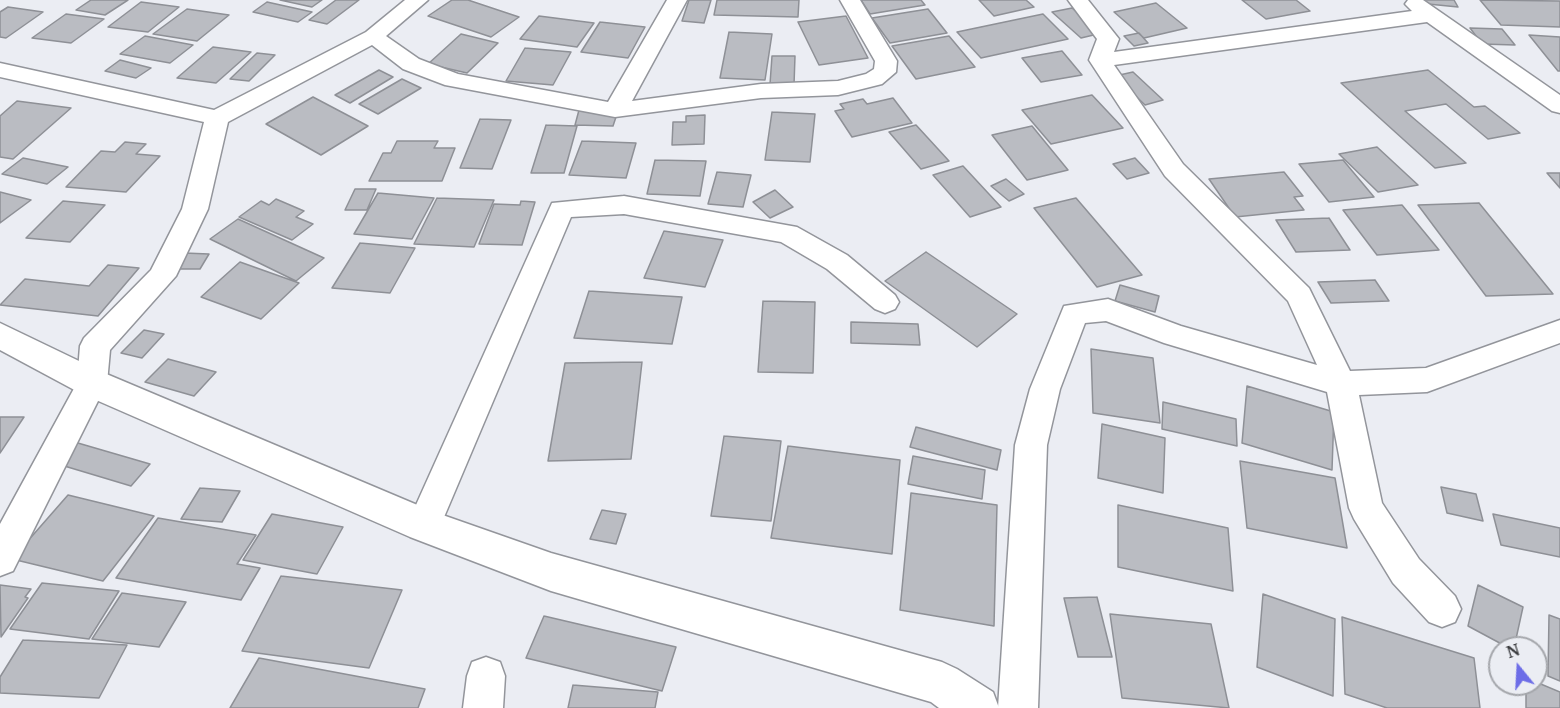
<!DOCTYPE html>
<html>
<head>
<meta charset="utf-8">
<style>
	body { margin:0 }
	#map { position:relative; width:1560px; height:708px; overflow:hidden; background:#ebedf3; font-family:"Noto Serif",serif }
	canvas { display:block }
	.north { position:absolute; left:1488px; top:636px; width:60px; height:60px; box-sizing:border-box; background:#ebedf3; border:2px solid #a4a6ab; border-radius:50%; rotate:342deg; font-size:16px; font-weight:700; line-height:24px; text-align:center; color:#3a3b3e }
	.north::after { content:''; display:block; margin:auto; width:21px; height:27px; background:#6d6de7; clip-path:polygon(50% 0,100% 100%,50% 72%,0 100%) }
</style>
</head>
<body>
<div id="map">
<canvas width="1560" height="708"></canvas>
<div class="north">N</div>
</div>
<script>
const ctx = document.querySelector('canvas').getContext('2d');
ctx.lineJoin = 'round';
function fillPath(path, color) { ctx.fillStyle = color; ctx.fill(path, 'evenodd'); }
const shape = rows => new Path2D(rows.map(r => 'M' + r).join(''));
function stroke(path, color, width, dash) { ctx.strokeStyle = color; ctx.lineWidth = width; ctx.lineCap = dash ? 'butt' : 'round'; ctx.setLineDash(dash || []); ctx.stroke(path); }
const building = shape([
	[91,0,128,0,105,15,76,10,91,0],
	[280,0,322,0,312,7,280,0],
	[336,0,359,0,327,24,309,20,336,0],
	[452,0,468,0,519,17,491,37,428,16,452,0],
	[689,0,711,0,704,23,682,21,689,0],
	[717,0,799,0,798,17,714,15,717,0],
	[861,0,921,0,925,5,870,14,861,0],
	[979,0,1026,0,1034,7,994,16,979,0],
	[1242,0,1296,0,1310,11,1266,19,1242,0],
	[1416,0,1454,0,1458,7,1418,3,1416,0],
	[1480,0,1560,1,1560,27,1501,25,1480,0],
	[141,2,179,7,148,32,108,27,141,2],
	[267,2,312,12,298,22,253,12,267,2],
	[1156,3,1187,28,1144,38,1114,12,1156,3],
	[8,7,43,12,6,38,0,37,0,12,8,7],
	[1072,8,1102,33,1081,38,1052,12,1072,8],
	[187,9,229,15,197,41,153,34,187,9],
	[928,9,947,33,890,43,872,18,928,9],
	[66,14,104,19,71,43,32,38,66,14],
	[1043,14,1068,39,981,58,957,32,1043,14],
	[539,16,594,23,577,47,520,39,539,16],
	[846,16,868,58,819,65,798,22,846,16],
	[600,22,645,27,628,58,581,52,600,22],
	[1470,28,1502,29,1515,45,1482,44,1470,28],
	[729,32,772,34,765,80,720,78,729,32],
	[1139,33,1148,43,1134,46,1124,36,1139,33],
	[461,34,498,43,467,73,428,64,461,34],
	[1529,35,1560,37,1560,71,1558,71,1529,35],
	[145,36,193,45,170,63,120,54,145,36],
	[949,36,975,67,916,79,892,46,949,36],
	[213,47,251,52,216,83,177,78,213,47],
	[525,48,571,52,553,85,506,81,525,48],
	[1062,51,1082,75,1041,82,1022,58,1062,51],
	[257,53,275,55,249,81,230,79,257,53],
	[772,56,795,56,794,85,770,84,772,56],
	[120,60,151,68,136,78,105,71,120,60],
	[379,70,393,77,350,103,335,95,379,70],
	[1428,70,1474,107,1485,106,1520,133,1488,139,1446,104,1405,111,1466,163,1435,168,1341,83,1428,70],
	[1133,72,1163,100,1145,105,1115,76,1133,72],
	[402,79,421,88,378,114,359,104,402,79],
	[1092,95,1123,128,1051,144,1022,110,1092,95],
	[313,97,368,126,321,155,266,124,313,97],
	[893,98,912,123,852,137,835,111,844,109,840,104,863,99,867,104,893,98],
	[17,101,71,108,13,159,0,157,0,116,17,101],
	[579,110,618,111,613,126,575,125,579,110],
	[772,112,815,114,810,162,765,160,772,112],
	[705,115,704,144,672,145,673,122,686,122,686,116,705,115],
	[480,119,511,120,492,169,460,168,480,119],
	[546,125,577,126,564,173,531,173,546,125],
	[916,125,949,161,921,169,889,132,916,125],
	[1032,126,1068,170,1027,180,992,135,1032,126],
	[397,141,438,141,434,148,455,148,442,181,369,181,383,153,391,153,397,141],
	[582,141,636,143,626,178,569,175,582,141],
	[125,142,146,144,136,154,160,156,126,192,66,187,101,151,115,152,125,142],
	[1377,147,1418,185,1378,192,1339,154,1377,147],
	[23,158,68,167,47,184,2,174,23,158],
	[1135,158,1149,173,1127,179,1113,164,1135,158],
	[655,160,706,161,700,196,647,194,655,160],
	[1343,160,1374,197,1329,202,1299,164,1343,160],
	[963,166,1001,207,970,217,933,175,963,166],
	[717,172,751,175,743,207,708,204,717,172],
	[1284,172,1303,196,1294,197,1304,210,1235,217,1209,179,1284,172],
	[1547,173,1560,173,1560,188,1547,173],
	[1006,179,1024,194,1009,201,991,186,1006,179],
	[355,189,376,189,367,210,345,210,355,189],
	[775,190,793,207,770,218,753,202,775,190],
	[0,192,31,200,0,223,0,192],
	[378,193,434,198,412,239,354,234,378,193],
	[437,198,494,200,474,247,414,244,437,198],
	[1076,198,1142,275,1097,287,1034,208,1076,198],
	[276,199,304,211,296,217,313,224,292,240,239,217,261,201,269,205,276,199],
	[63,201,105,205,70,242,26,238,63,201],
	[521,201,535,202,522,245,479,244,494,204,520,205,521,201],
	[1479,203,1553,294,1486,296,1418,205,1479,203],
	[1402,205,1439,250,1377,255,1343,210,1402,205],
	[1329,218,1350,250,1296,252,1276,220,1329,218],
	[238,219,324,258,296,281,210,239,238,219],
	[664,231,723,240,705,287,644,278,664,231],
	[360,243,415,248,390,293,332,288,360,243],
	[926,252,1017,314,977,347,885,281,926,252],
	[184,253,209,254,200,269,174,269,184,253],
	[240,262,299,283,261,319,201,297,240,262],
	[108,265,139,268,98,316,0,305,25,279,89,286,108,265],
	[1375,280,1389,301,1331,303,1318,282,1375,280],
	[1120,285,1159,296,1155,312,1115,301,1120,285],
	[589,291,682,297,672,344,574,338,589,291],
	[763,301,815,302,813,373,758,372,763,301],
	[851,322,918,324,920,345,851,343,851,322],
	[144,330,164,334,142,358,121,353,144,330],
	[1091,349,1153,358,1160,423,1093,413,1091,349],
	[168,359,216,372,194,396,145,382,168,359],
	[642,362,631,459,548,461,565,363,642,362],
	[1247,386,1334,412,1332,470,1242,443,1247,386],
	[1163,402,1236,419,1237,446,1162,429,1163,402],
	[0,417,24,417,0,453,0,417],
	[1102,424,1165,438,1163,493,1098,478,1102,424],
	[916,427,1001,450,997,470,910,447,916,427],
	[724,436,781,441,771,521,711,516,724,436],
	[71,441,150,464,131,486,51,462,71,441],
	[788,446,900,460,892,554,771,538,788,446],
	[913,456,985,470,982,499,908,484,913,456],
	[1240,461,1335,478,1347,548,1247,528,1240,461],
	[1441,487,1476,494,1483,521,1447,513,1441,487],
	[200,488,240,491,222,522,181,519,200,488],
	[911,493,997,505,994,626,900,610,911,493],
	[68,495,154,516,103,581,12,559,68,495],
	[1118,505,1228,528,1233,591,1118,567,1118,505],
	[602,510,626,514,616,544,590,539,602,510],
	[272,514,343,527,317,574,243,560,272,514],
	[1493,514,1560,528,1560,557,1501,545,1493,514],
	[158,518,256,535,237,564,260,568,241,600,116,578,158,518],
	[281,576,402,590,369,668,242,651,281,576],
	[42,583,119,591,89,639,10,629,42,583],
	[0,585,31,589,25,597,28,598,1,637,0,585],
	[1478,585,1523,607,1514,648,1509,648,1468,626,1478,585],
	[122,593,186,602,159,647,92,639,122,593],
	[1263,594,1335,619,1333,696,1257,667,1263,594],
	[1097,597,1112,657,1078,657,1064,598,1097,597],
	[1110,614,1211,624,1229,708,1122,698,1110,614],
	[1549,615,1560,619,1560,681,1548,676,1549,615],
	[544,616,676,647,662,691,526,658,544,616],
	[1342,617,1474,658,1480,708,1387,708,1345,694,1342,617],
	[23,640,127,645,99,698,0,693,0,677,23,640],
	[259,658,425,689,418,708,230,708,259,658],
	[1536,682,1560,692,1560,708,1526,708,1526,684,1536,684,1536,682],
	[573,685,658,692,655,708,568,708,573,685]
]);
fillPath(building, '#babcc2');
stroke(building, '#8e9096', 1.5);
const street = shape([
	[405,0,428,0,386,36,419,59,458,74,608,102,667,0,687,0,632,101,761,84,838,81,866,74,874,69,875,61,840,0,860,0,897,61,896,72,882,84,838,95,761,98,615,117,445,85,403,69,372,45,228,122,208,209,176,276,110,350,107,383,13,571,0,576,0,524,77,383,80,346,84,338,151,270,182,209,204,122,0,77,0,63,214,110,366,32,405,0],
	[1068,0,1088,0,1119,39,1114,52,1412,11,1405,4,1408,0,1423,0,1560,95,1560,113,1552,111,1427,22,1114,65,1183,164,1309,288,1350,371,1426,368,1560,320,1560,343,1427,392,1359,395,1382,503,1419,559,1455,596,1461,609,1455,622,1442,627,1429,622,1393,583,1354,519,1349,508,1327,392,1164,343,1106,321,1085,323,1060,389,1047,445,1038,708,998,708,1015,445,1030,389,1064,306,1108,299,1181,326,1317,365,1288,301,1165,176,1089,60,1097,39,1068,0],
	[624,196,797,227,847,255,895,295,899,302,895,309,885,313,875,309,827,269,781,242,624,214,571,217,436,536,424,541,412,536,407,525,552,203,624,196],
	[486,657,500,662,505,676,503,708,463,708,467,676,472,662,486,657]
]);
const secondary = shape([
	[0,323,104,373,434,512,551,553,942,662,957,669,993,692,999,708,939,708,931,702,551,591,410,537,80,393,0,350,0,323]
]);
stroke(street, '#93959b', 3);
stroke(secondary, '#93959b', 3);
fillPath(street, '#fff');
fillPath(secondary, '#fff');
</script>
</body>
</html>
